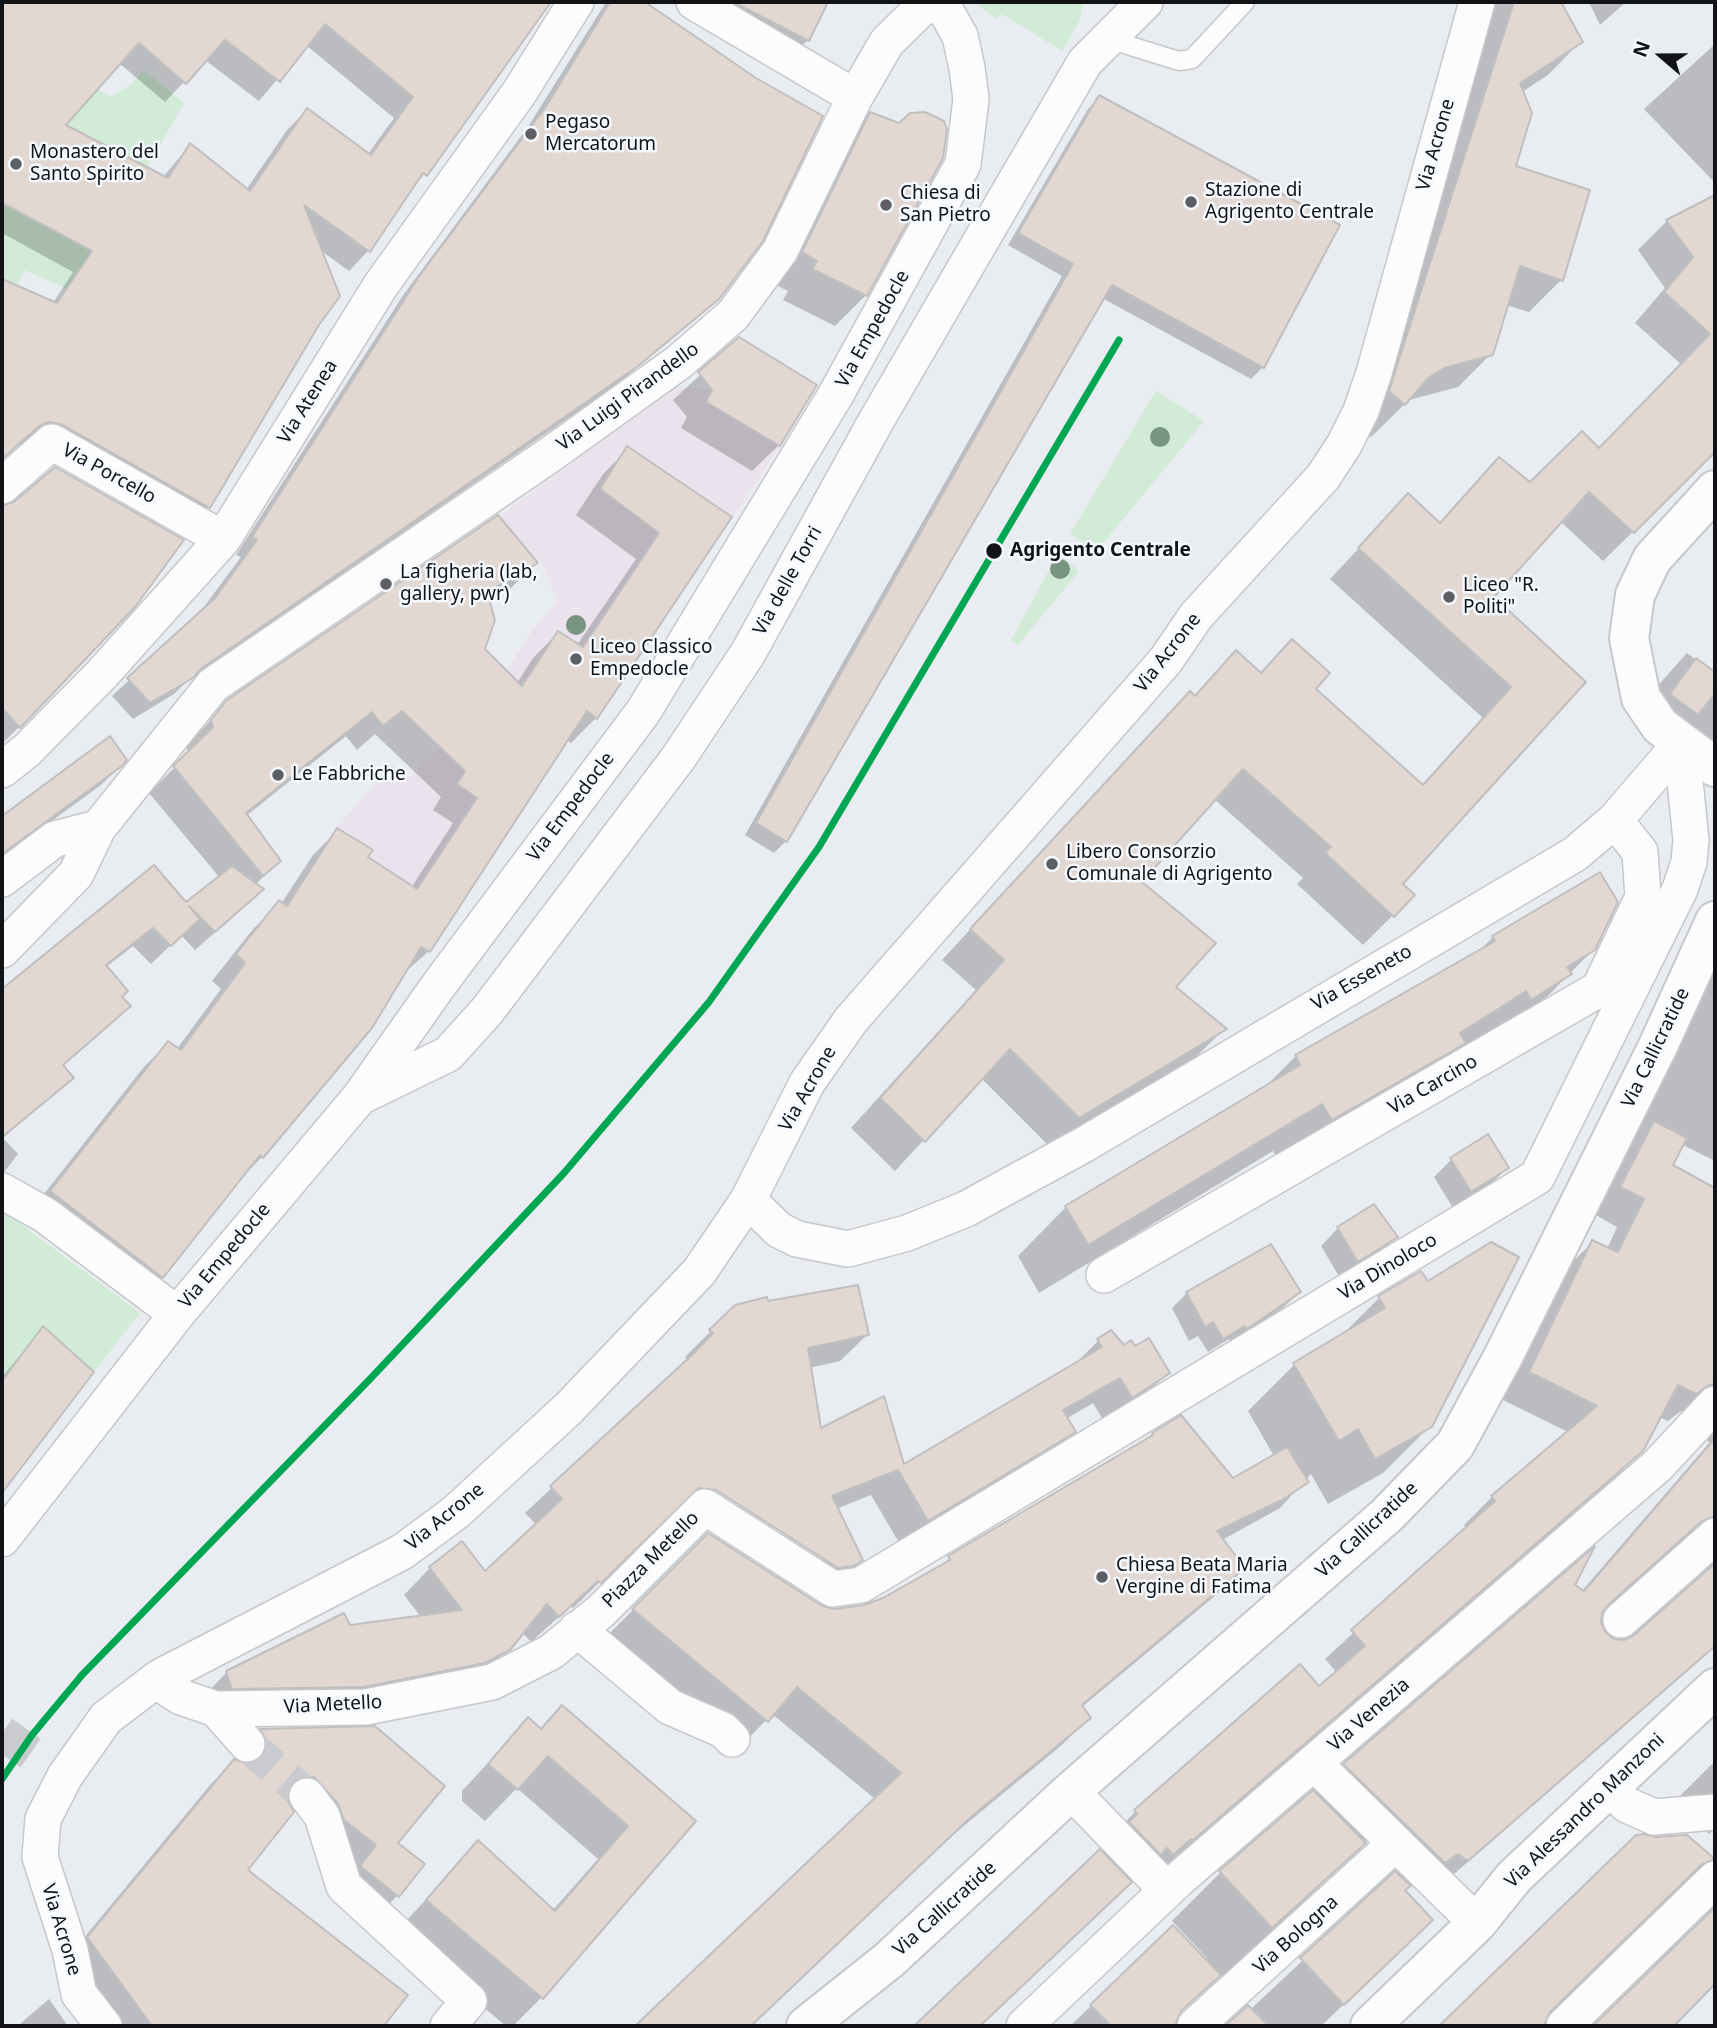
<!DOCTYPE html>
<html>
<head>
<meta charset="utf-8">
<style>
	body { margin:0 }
	#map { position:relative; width:1717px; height:2028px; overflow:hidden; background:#e9ecf0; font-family:"Noto Sans",sans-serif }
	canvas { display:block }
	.frame { position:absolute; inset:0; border:4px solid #111316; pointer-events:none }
	.north { position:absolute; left:1626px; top:21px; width:70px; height:70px; -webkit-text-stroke:5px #f4f9ff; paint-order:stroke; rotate:290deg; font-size:19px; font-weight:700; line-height:28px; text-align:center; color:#111316 }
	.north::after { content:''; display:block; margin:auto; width:24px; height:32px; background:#111316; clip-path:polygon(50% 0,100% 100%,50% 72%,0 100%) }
</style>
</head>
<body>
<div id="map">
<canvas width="1717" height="2028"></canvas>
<div class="frame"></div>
<div class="north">N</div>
</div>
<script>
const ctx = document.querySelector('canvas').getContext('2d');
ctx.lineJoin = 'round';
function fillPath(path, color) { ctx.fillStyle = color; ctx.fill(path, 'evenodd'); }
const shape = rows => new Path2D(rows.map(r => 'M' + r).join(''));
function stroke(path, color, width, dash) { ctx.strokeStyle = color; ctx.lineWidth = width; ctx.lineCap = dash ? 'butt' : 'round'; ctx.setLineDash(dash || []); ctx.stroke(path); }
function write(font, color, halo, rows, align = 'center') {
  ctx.font = font + ' "Noto Sans",sans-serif'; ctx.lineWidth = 5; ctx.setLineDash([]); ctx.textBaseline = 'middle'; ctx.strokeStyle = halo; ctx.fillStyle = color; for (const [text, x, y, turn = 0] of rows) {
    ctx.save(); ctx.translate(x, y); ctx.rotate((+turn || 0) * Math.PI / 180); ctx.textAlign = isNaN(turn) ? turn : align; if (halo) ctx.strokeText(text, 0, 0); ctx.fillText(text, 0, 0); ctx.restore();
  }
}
fillPath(shape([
	[674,387,712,390,706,401,780,446,597,719,587,712,430,952,308,874,337,828,391,764,407,779,440,747,498,684,531,633,557,601,543,565,499,517]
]), '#eae3ee');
fillPath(shape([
	[981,2,1083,2,1083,5,1079,22,1062,51,1002,14,996,19,977,5],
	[144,70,184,103,77,293,25,270,17,285,2,279,2,205,57,123,85,82,111,97,128,87],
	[1156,391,1204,421,1096,552,1070,534],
	[1058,554,1079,571,1018,645,1011,640],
	[2,1210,140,1313,94,1372,43,1326,2,1382]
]), '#d2ebd7');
fillPath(shape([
	[2,2,149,2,140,40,172,2,412,2,416,6,420,2,549,2,368,251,349,271,320,250,318,324,209,507,189,527,30,441,17,446,2,460,2,281,53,303,73,272,2,233,2,25,57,62,2,7],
	[306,45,394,118,368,154,307,110,287,130,246,190,190,145,163,177,63,125,119,63,165,102,205,60,259,101],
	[606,2,642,2,755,79,718,298,619,383,185,683,174,694,133,719,112,696,192,623,241,557,236,555,404,294,528,127],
	[690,2,826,2,808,40,791,56],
	[1490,2,1559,2,1580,42,1548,75,1522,92,1514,167,1561,280,1529,312,1506,305,1491,354,1458,387,1409,400,1371,437,1357,425],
	[1589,2,1626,2,1600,25],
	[1715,44,1715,183,1644,109],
	[1100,97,1263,367,1251,379,1102,298,786,841,774,853,745,835,1062,276,1008,245,1088,109],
	[870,114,942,157,866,295,835,326,783,300,788,291,772,283,840,145],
	[1708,200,1715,211,1715,451,1603,561,1560,521,1491,598,1584,682,1401,885,1393,915,1363,945,1297,884,1303,878,1214,799,1140,882,1173,987,1224,1029,1195,1058,1049,1146,981,1078,895,1171,851,1128,976,990,942,960,1161,723,1194,697,1236,652,1259,674,1292,641,1314,689,1421,786,1483,718,1330,579,1408,496,1439,524,1499,460,1530,485,1599,450,1682,365,1635,323,1665,288,1638,250,1667,221],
	[739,339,779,445,752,471,681,428,687,417,673,400],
	[628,449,730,517,596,718,571,743,566,739,429,951,402,975,262,1157,237,1182,162,1277,137,1302,26,1217,143,1068,168,1043,177,1049,221,989,212,981,254,928,281,904,313,855,338,830,366,858,411,888,453,823,433,810,441,797,375,734,357,750,346,736,246,816,279,861,255,885,243,908,195,950,181,935,151,964,133,946,106,967,62,1066,72,1078,3,1138,18,1154,2,1175,2,990,154,868,186,904,220,878,149,793,189,753,186,747,228,701,536,563,511,588,488,601,482,649,517,683,533,658,558,633,577,645,636,559,576,515,603,474],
	[2,507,6,508,19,727,2,744],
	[1687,653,1715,675,1715,756,1644,701],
	[109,739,121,765,101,785,2,857,2,818],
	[1493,937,1594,949,1521,1023,1482,1047,1477,1039,1283,1168,1273,1151,1039,1293,1018,1256,1066,1207,1263,1089,1296,1056,1478,952],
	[1715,965,1715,1161,1681,1144,1670,1166,1715,1190,1715,1647,1439,1887,1430,1880,1416,1889,1410,1884,1404,1891,1382,1968,1321,2026,1227,2026,1252,2008,1398,1871,1366,1840,1315,1891,1223,1976,1220,1973,1174,2019,1174,2026,1070,2026,1173,1928,1204,1961,1207,1958,1172,1921,1221,1872,1315,1795,1345,1765,1573,1586,1581,1592,1710,1442,1706,1440,1708,1427,1701,1416,1681,1411,1668,1421,1659,1417,1642,1450,1613,1479,1164,1867,1139,1874,1132,1880,980,2026,917,2026,1100,1852,1111,1842,1108,1839,1135,1812,1319,1689,1337,1673,1325,1659,1467,1528,1464,1525,1492,1497,1568,1432,1503,1400,1565,1269,1593,1242,1607,1249,1617,1227,1594,1214],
	[1681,1543,1703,1551,1708,1570,1635,1636,1626,1641,1615,1641,1604,1634,1602,1611],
	[1451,1160,1507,1168,1490,1185,1453,1208,1434,1177],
	[1338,1228,1396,1237,1378,1255,1340,1278,1321,1246],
	[1420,1273,1430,1426,1383,1473,1328,1504,1311,1474,1280,1508,1222,1540,1242,1568,1216,1595,1082,1707,1089,1717,1063,1744,943,1843,750,2026,636,2026,875,1799,772,1714,740,1747,607,1636,708,1535,821,1608,836,1611,883,1600,1145,1442,1153,1434,1232,1481,1274,1456,1248,1411,1295,1364,1340,1337,1379,1298],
	[1299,1292,1284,1307,1231,1343,1229,1339,1208,1352,1198,1336,1189,1341,1172,1308,1187,1293],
	[766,1303,867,1335,840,1361,809,1368,820,1430,903,1466,1074,1365,1098,1341,1135,1349,1168,1373,1141,1399,1105,1423,1093,1403,1066,1419,1073,1432,1047,1458,901,1546,871,1495,836,1509,861,1560,835,1586,689,1516,671,1513,573,1608,571,1606,531,1642,522,1632,482,1676,457,1689,201,1699,227,1672,349,1627,421,1617,404,1595,430,1568,485,1574,537,1525,525,1513,688,1361,685,1357,736,1306],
	[709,1484,823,1557,823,1561,708,1487],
	[43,1328,91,1372,2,1490,2,1377],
	[562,1707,694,1822,541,1998,513,2026,506,2026,395,1933,478,1843,552,1911,598,1859,517,1788,485,1821,462,1801,462,1791,528,1720,539,1730],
	[261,1730,395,1843,398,1895,374,1919,315,1828,290,1800,286,1801,246,1870,406,1995,381,2026,111,2026,64,1962,210,1785,234,1761,242,1763,237,1754],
	[1715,1761,1715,1828,1709,1834,1676,1800],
	[1686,1836,1713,1860,1665,1908,1650,1913,1534,2026,1440,2026,1637,1837],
	[1715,1900,1715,1990,1711,1986,1672,2026,1595,2026,1711,1914],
	[49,1999,68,2026,18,2026,29,2016]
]), '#0003');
const building = shape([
	[2,2,551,2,427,176,423,173,370,252,304,205,340,296,319,325,210,508,61,424,49,422,39,426,2,459,2,279,57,303,92,251,2,203,2,2],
	[325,24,413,97,371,155,307,108,250,191,190,143,168,178,66,125,139,43,186,84,225,40,280,82,325,24],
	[610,2,645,2,756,78,823,116,763,241,719,299,638,366,202,668,193,678,150,703,127,678,215,598,257,540,252,537,420,275,545,108,610,2],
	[733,2,828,2,809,41,733,2],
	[1514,2,1561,2,1583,42,1520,83,1532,113,1516,166,1590,190,1563,281,1520,266,1493,355,1444,368,1428,378,1405,405,1389,391,1514,2],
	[1099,95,1340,225,1264,368,1112,285,787,842,756,823,1073,264,1018,233,1099,95],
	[870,112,899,123,910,113,925,112,944,121,947,129,943,158,867,296,812,269,817,261,802,252,870,112],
	[1715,195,1715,452,1634,533,1589,492,1494,597,1586,682,1403,884,1415,895,1394,917,1325,853,1331,847,1243,769,1142,882,1216,943,1176,987,1227,1029,1079,1118,1010,1049,925,1142,880,1098,1004,960,970,929,1190,691,1195,696,1236,650,1261,673,1292,639,1330,673,1316,689,1423,785,1511,687,1358,548,1408,493,1440,523,1499,457,1530,482,1582,431,1599,448,1710,334,1664,292,1693,257,1666,220,1715,195],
	[739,337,817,385,780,446,706,402,712,390,698,372,739,337],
	[627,446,732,517,597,719,587,711,430,952,421,947,372,1028,263,1158,260,1155,163,1278,50,1191,168,1041,181,1050,245,963,236,954,279,900,287,906,337,828,373,850,368,857,417,889,477,798,457,784,465,771,402,711,383,726,372,712,246,813,281,861,263,876,173,766,213,727,211,720,227,700,498,515,538,563,487,592,495,620,485,649,522,686,558,631,583,647,659,533,600,489,627,446],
	[55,467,184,540,135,607,20,728,2,708,2,506,15,501,55,467],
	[1696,658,1715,672,1715,694,1698,715,1670,694,1696,658],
	[110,736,127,760,122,766,2,854,2,816,110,736],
	[154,865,186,902,232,866,264,889,215,932,189,906,200,919,171,946,153,928,106,965,128,991,122,997,131,1006,63,1065,74,1078,2,1137,2,989,154,865],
	[1600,872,1618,902,1595,950,1567,967,1572,974,1531,1000,1526,991,1460,1033,1466,1043,1332,1120,1322,1104,1088,1245,1065,1206,1300,1065,1295,1055,1495,941,1492,936,1600,872],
	[1654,1121,1687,1138,1673,1165,1715,1188,1715,1384,1709,1385,1696,1394,1678,1385,1643,1451,1192,1841,1191,1839,1173,1855,1167,1848,1161,1855,1129,1822,1137,1814,1134,1810,1300,1664,1319,1686,1365,1646,1351,1630,1495,1501,1491,1496,1597,1406,1529,1372,1592,1240,1618,1252,1644,1199,1620,1187,1654,1121],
	[1488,1134,1509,1168,1471,1192,1450,1158,1488,1134],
	[1374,1204,1398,1237,1358,1262,1337,1227,1374,1204],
	[1491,1242,1519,1257,1432,1427,1375,1459,1358,1429,1339,1441,1293,1363,1385,1308,1378,1296,1421,1271,1428,1281,1491,1242],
	[1271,1244,1301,1292,1247,1329,1245,1326,1223,1339,1213,1322,1205,1327,1186,1292,1271,1244],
	[858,1285,869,1335,808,1348,821,1428,884,1396,904,1464,1102,1347,1097,1339,1111,1330,1124,1345,1131,1340,1135,1346,1149,1338,1170,1373,1132,1398,1120,1378,1063,1410,1076,1432,928,1521,898,1470,832,1496,863,1560,854,1566,838,1568,716,1490,699,1488,601,1583,598,1581,559,1617,547,1604,510,1650,485,1663,364,1687,232,1689,226,1671,344,1613,350,1625,462,1610,429,1567,462,1541,485,1571,562,1499,550,1486,693,1354,713,1333,709,1330,735,1305,767,1297,768,1301,858,1285],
	[43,1326,94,1372,2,1493,2,1381,43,1326],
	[1181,1415,1233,1478,1287,1447,1309,1482,1282,1500,1217,1531,1245,1568,1082,1705,1091,1718,971,1817,751,2026,635,2026,901,1773,797,1687,768,1722,632,1609,708,1533,822,1606,836,1609,864,1605,883,1598,950,1560,948,1556,1153,1435,1152,1433,1181,1415],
	[1715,1438,1715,1516,1702,1521,1608,1605,1602,1613,1601,1623,1606,1633,1614,1639,1624,1640,1634,1635,1715,1563,1715,1646,1468,1861,1458,1854,1445,1863,1343,1764,1595,1546,1575,1585,1584,1591,1715,1438],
	[562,1705,696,1821,543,1999,426,1900,478,1840,555,1911,628,1826,548,1756,518,1790,488,1764,528,1717,541,1729,562,1705],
	[375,1726,445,1786,398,1843,425,1864,399,1897,360,1866,376,1845,344,1820,338,1804,314,1777,296,1780,289,1788,287,1799,294,1812,248,1870,408,1995,384,2026,152,2026,87,1937,234,1759,250,1764,261,1759,267,1741,260,1729,375,1726],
	[1313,1790,1366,1843,1272,1928,1219,1871,1313,1790],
	[1644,1834,1656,1837,1687,1835,1715,1859,1701,1865,1550,2012,1544,2026,1439,2026,1636,1835,1644,1834],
	[1100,1849,1132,1882,980,2026,914,2026,1100,1849],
	[1395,1871,1411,1886,1405,1890,1433,1920,1344,2005,1300,1958,1395,1871],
	[1715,1907,1715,1984,1674,2026,1593,2026,1715,1907],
	[1173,1925,1221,1975,1181,2011,1175,2026,1111,2026,1090,2005,1173,1925],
	[1248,2005,1269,2026,1225,2026,1248,2005]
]);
fillPath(building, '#e2d7d1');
stroke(building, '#bfbfc0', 2);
stroke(shape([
	[2,1733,42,1761],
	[247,1744,307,1796]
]), '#c9cbcf', 35, [35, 18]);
const lane = shape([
	[1108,39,1179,61,1192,59,1245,2]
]);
const street = shape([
	[694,2,855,97],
	[2,486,52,442,223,539],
	[2,770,27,750,102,674,223,539,381,285,519,93,576,2],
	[2,879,55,839,98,828],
	[2,950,76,874,98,828,213,685,551,454,679,362,733,315,780,251,855,97,887,42,928,2],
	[362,1096,448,1054,487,1011,679,757,748,653,876,421,1085,62,1145,2],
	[2,1191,45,1215,177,1314],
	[748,1200,779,1230,797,1239,848,1249,907,1233,966,1209,1085,1144,1575,854,1615,820,1681,743],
	[1104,1275,1599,989,1643,897,1640,852,1615,820],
	[2,1539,177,1314,359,1098,441,982,643,712,835,396,963,164,971,99,967,68,960,36,947,13,935,2],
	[1621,1620,1715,1536],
	[577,1629,670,1707,723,1730,732,1739],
	[160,1677,167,1688,181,1697,216,1709,366,1707,492,1682,551,1652,601,1611,705,1507,833,1589,861,1585,1537,1177,1680,889,1689,862,1691,840,1681,743],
	[216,1709,247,1744],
	[1314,1763,1477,1923],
	[1608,1786,1627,1805,1654,1817,1715,1812],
	[1071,1791,1167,1890],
	[307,1796,322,1816,344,1886,469,2001,448,2026],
	[104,2026,79,1994,70,1950,40,1857,43,1819,65,1776,106,1718,160,1677,402,1552,456,1512,569,1408,699,1272,748,1200,807,1083,851,1020,1166,660,1196,616,1323,477,1344,445,1361,411,1374,373,1477,2],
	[1024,2026,1179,1879,1657,1466,1715,1404],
	[1195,2026,1396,1843],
	[1564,2026,1715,1879]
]);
const secondary = shape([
	[1715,490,1652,559,1635,595,1629,638,1641,698,1660,726,1715,767],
	[806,2026,889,1960,1071,1791,1387,1515,1455,1445,1503,1357,1658,1046,1715,921],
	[1370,2026,1477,1923,1514,1877,1715,1688]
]);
stroke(lane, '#c5c7cb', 21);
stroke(street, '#c5c7cb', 38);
stroke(secondary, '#c5c7cb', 42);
stroke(lane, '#fcfcfd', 18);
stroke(street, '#fcfcfd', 35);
stroke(secondary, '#fcfcfd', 38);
stroke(shape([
	[2,1779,32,1735,82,1675,371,1378,564,1173,709,1002,819,847,1119,340]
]), '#00a651', 7);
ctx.fillStyle = '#789581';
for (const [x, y] of [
	[1160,437],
	[1060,569],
	[576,625]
]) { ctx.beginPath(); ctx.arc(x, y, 10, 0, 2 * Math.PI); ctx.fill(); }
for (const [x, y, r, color] of [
	[531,134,7,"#5d5f62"],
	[16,164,7,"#5d5f62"],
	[1191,202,7,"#5d5f62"],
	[886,205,7,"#5d5f62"],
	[994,551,9,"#111316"],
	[386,584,7,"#5d5f62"],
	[1449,597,7,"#5d5f62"],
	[576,659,7,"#5d5f62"],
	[278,775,7,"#5d5f62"],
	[1052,864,7,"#5d5f62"],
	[1102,1577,7,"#5d5f62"]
]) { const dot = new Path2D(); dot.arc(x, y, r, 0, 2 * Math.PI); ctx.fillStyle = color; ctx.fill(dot); stroke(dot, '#f4f9ff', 2.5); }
write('19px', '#111316', '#f4f9ff', [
	["Pegaso",545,123],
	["Mercatorum",545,145],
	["Monastero del",30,153],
	["Santo Spirito",30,175],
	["Stazione di",1205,191],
	["Agrigento Centrale",1205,213],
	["Chiesa di",900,194],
	["San Pietro",900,216],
	["La figheria (lab,",400,573],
	["gallery, pwr)",400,595],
	["Liceo \"R.",1463,586],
	["Politi\"",1463,608],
	["Liceo Classico",590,648],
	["Empedocle",590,670],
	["Le Fabbriche",292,775],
	["Libero Consorzio",1066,853],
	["Comunale di Agrigento",1066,875],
	["Chiesa Beata Maria",1116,1566],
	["Vergine di Fatima",1116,1588]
], 'left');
write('19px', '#111316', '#f4f9ff', [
	["Via Acrone",1436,145,-74],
	["Via Empedocle",873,329,-61],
	["Via Luigi Pirandello",628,397,-36],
	["Via Atenea",308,402,-58],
	["Via Porcello",109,474,29],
	["Via delle Torri",788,581,-61],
	["Via Acrone",1168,653,-52],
	["Via Empedocle",571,807,-53],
	["Via Esseneto",1362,978,-30],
	["Via Callicratide",1656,1048,-64],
	["Via Carcino",1433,1085,-30],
	["Via Acrone",808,1089,-60],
	["Via Empedocle",225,1256,-50],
	["Via Dinoloco",1388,1267,-31],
	["Via Acrone",445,1517,-39],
	["Via Callicratide",1367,1530,-43],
	["Piazza Metello",651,1560,-45],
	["Via Metello",333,1705,-3],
	["Via Venezia",1369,1715,-41],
	["Via Alessandro Manzoni",1585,1811,-44],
	["Via Callicratide",945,1909,-42],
	["Via Acrone",61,1930,73],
	["Via Bologna",1296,1935,-42]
]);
write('bold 19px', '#111316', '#f4f9ff', [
	["Agrigento Centrale",1010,551]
], 'left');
</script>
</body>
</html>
